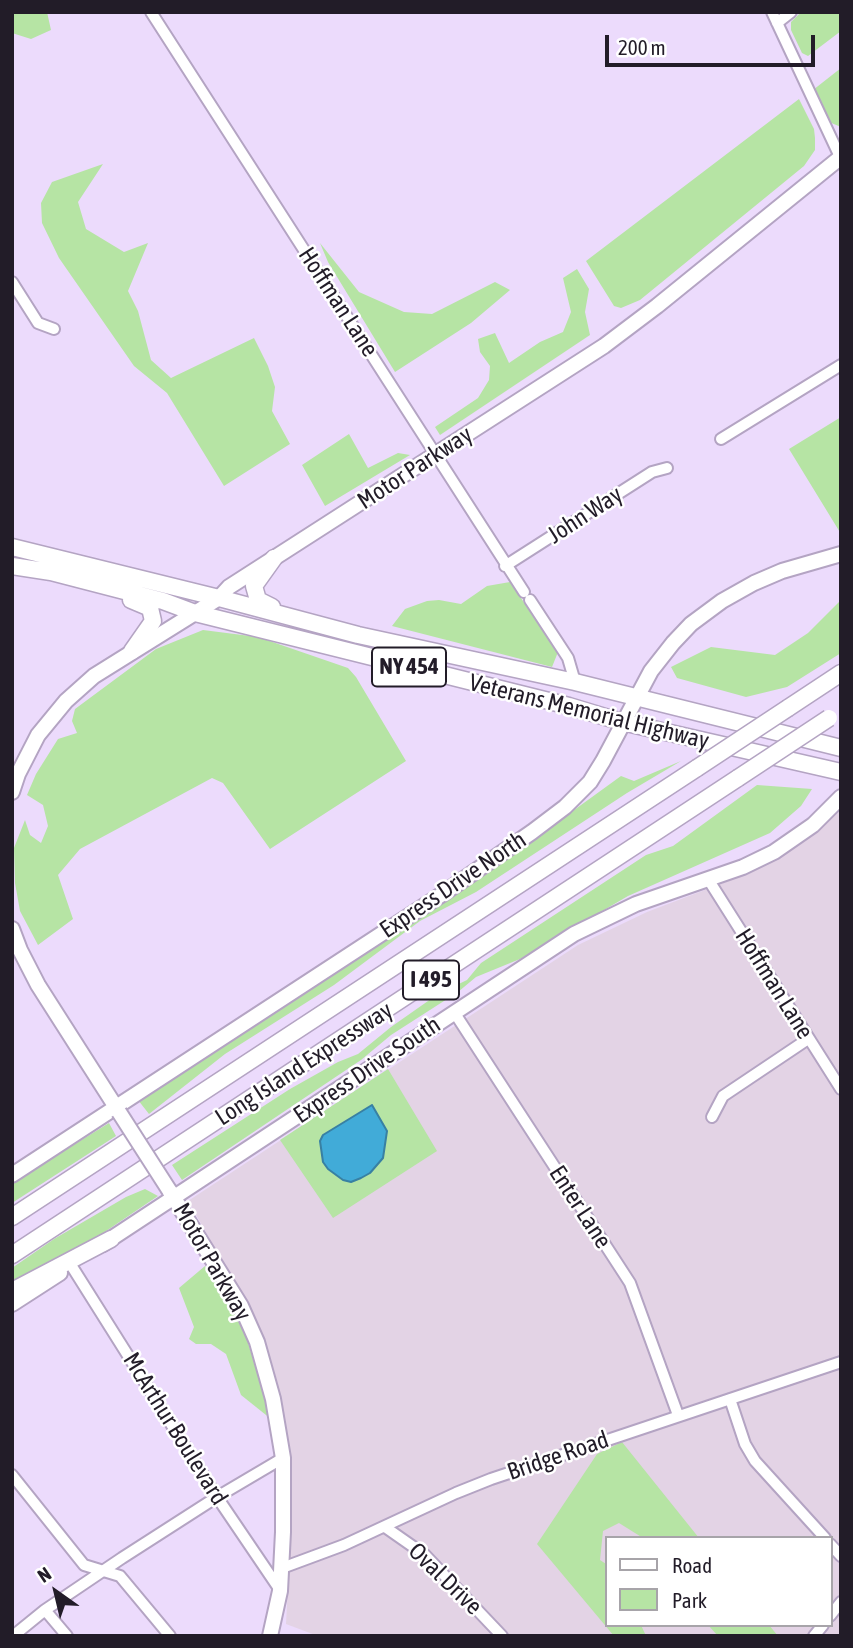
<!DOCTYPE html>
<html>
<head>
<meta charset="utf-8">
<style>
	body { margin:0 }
	#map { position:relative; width:853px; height:1648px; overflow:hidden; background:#ecdbfc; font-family:"Asap Condensed",sans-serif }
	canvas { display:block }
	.frame { position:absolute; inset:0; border:14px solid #221c28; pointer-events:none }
	.legend { position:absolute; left:605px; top:1536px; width:228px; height:91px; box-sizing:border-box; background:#fff; border:2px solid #a7a4a9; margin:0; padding:9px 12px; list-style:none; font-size:21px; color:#221c28 }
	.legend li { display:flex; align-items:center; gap:14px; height:35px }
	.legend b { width:35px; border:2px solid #a7a4a9 }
	.north { position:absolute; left:21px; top:1557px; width:70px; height:70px; -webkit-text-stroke:5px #fff; paint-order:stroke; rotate:326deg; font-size:19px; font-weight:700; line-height:28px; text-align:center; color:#221c28 }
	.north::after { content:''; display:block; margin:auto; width:24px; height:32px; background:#221c28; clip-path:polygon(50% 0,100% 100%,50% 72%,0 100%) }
	.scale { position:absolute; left:605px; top:35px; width:210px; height:32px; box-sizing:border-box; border:4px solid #221c28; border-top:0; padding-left:9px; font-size:21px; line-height:24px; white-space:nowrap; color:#221c28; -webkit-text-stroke:5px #fff; paint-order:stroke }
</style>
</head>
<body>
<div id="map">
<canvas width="853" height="1648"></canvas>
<div class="frame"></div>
<ul class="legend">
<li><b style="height:9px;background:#fff"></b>Road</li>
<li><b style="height:19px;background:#b6e4a4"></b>Park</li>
</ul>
<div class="north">N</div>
<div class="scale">200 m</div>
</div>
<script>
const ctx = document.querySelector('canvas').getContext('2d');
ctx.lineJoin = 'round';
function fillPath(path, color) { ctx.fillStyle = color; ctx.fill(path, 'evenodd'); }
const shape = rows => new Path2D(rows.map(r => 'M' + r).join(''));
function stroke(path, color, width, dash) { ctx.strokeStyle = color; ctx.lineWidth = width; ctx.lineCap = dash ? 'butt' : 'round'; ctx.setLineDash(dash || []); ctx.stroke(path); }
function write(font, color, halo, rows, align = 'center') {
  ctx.font = font + ' "Asap Condensed",sans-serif'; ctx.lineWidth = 5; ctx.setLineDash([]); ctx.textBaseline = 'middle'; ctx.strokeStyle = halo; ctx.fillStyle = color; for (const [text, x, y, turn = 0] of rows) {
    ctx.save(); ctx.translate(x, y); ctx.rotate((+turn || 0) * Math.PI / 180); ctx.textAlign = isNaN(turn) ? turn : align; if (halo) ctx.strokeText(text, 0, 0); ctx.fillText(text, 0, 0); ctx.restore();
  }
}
fillPath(shape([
	[841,799,841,1636,318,1636,286,1624,292,1508,279,1390,250,1309,188,1201,578,945,647,912,731,880,788,850],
	[606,1538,830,1538,830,1625,606,1625]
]), '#e3d3e5');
fillPath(shape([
	[12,12,47,12,51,30,31,39,12,33],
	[801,12,841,12,841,31,808,56,802,53,791,30,791,22],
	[841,68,841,127,829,122,813,90],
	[799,99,814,129,815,138,815,150,804,166,640,300,621,308,614,306,586,261],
	[103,164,78,202,86,229,124,252,148,243,128,291,138,311,151,360,171,378,254,338,268,366,275,387,272,411,290,444,224,486,167,393,134,366,59,258,42,223,41,203,52,182],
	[320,243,359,292,404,312,432,314,495,282,510,290,471,323,395,372,328,262],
	[577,269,589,289,585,312,590,335,440,435,435,427,478,398,489,380,490,366,480,352,478,339,495,333,509,363,540,342,563,332,571,312,563,278],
	[841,417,841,534,789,449],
	[349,434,368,468,398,453,410,455,325,506,302,465],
	[510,582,558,652,552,667,392,626,405,609,427,601,439,600,461,604,487,586],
	[841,600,841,653,787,687,746,697,677,678,671,667,711,647,775,655,808,633],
	[203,630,258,637,348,668,356,677,406,761,270,849,223,783,212,778,80,849,58,875,73,919,38,945,20,911,15,883,14,848,25,820,30,835,41,843,48,826,43,805,27,795,36,774,58,739,77,733,72,721,75,709,156,649],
	[681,761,627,793,476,892,420,921,334,985,225,1054,149,1114,138,1100,530,842,621,776,634,781],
	[757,785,812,789,801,806,770,833,628,896,520,959,476,977,458,992,391,1035,361,1060,182,1180,172,1165,290,1089,338,1062,358,1054,391,1027,438,994,467,980,481,963,646,855,673,846],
	[388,1069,437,1151,333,1218,280,1140],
	[109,1123,116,1136,12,1203,12,1183],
	[145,1189,158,1196,72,1254,12,1281,12,1268,54,1239,126,1197],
	[205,1266,243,1326,271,1419,241,1395,226,1354,211,1344,196,1344,189,1339,194,1327,179,1288],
	[622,1442,699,1538,643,1538,619,1523,603,1531,600,1560,606,1564,606,1625,641,1625,646,1636,614,1636,537,1544,597,1454],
	[708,1625,769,1625,778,1636,718,1636]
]), '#b6e4a4');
const water = shape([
	[372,1105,387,1131,383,1158,370,1173,361,1178,351,1182,343,1180,328,1169,323,1162,320,1141,323,1135,372,1105]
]);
fillPath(water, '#41abd8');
stroke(water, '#3880a3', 2);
const minor = shape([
	[151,12,524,592],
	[772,12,841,159],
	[777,23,791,12],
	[12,282,38,323,54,329],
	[721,439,841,365],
	[505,566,652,472,667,468],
	[530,600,568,658,575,682],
	[708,879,841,1089],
	[454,1012,630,1283,678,1415],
	[712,1117,723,1096,808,1039],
	[71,1265,217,1497,280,1590],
	[730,1399,745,1444,755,1461,825,1538],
	[12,1475,84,1565,120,1576,170,1636],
	[385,1527,425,1555,502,1636],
	[830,1544,841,1556],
	[282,1568,344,1545,456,1493,491,1479,841,1362],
	[45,1610,67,1636],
	[830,1616,841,1602],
	[13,1636,45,1610,122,1558,217,1497,283,1458],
	[814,1636,823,1625]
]);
const major = shape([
	[12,792,18,774,38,735,66,701,94,676,219,598,229,587,604,346,657,306,841,157],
	[12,929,20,950,38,985,119,1112],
	[12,1175,441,895,532,832,565,807,590,782,603,761,651,671,673,643,691,624,722,601,754,583,782,571,841,554],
	[169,1190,241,1306,257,1342,273,1399,283,1458,283,1532,280,1591,270,1636],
	[103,1244,574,934,636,904,743,867,774,852,813,825,841,797],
	[12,1304,60,1273]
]);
const highway = shape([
	[12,547,219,598,358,635,575,682,841,748],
	[12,566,51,572,163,601,195,613,569,706,622,722,841,772],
	[131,600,150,608,153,621,132,651],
	[272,607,258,600,254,586,274,558],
	[788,708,841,673],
	[12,1217,697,768],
	[12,1255,738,778],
	[12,1291,111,1239]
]);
stroke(minor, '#b4a4c3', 14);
stroke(major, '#b4a4c3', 18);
stroke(highway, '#b4a4c3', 19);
stroke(minor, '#fff', 10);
stroke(major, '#fff', 14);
stroke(highway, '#fff', 16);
const majorBridge = shape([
	[119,1112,169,1190]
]);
const highwayBridge = shape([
	[697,768,788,708],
	[738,778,829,718]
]);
stroke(majorBridge, '#b4a4c3', 18, []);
stroke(highwayBridge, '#b4a4c3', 19, []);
stroke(majorBridge, '#fff', 14);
stroke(highwayBridge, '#fff', 16);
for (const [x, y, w] of [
	[409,667,74],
	[431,980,56]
]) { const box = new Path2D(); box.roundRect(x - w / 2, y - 19.5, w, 39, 5); ctx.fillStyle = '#fff'; ctx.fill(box); stroke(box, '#221c28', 2); }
write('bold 23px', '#221c28', null, [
	["NY 454",409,667],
	["I 495",431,980]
]);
write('24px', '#221c28', '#fff', [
	["Hoffman Lane",338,302,57],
	["Motor Parkway",415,468,-33],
	["John Way",585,515,-33],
	["Veterans Memorial Highway",589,712,14],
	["Express Drive North",453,885,-34],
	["Hoffman Lane",774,984,58],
	["Long Island Expressway",304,1064,-33],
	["Express Drive South",367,1070,-34],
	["Enter Lane",580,1207,57],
	["Motor Parkway",212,1262,60],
	["McArthur Boulevard",175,1429,58],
	["Bridge Road",558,1456,-19],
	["Oval Drive",445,1579,44]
]);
</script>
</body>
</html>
